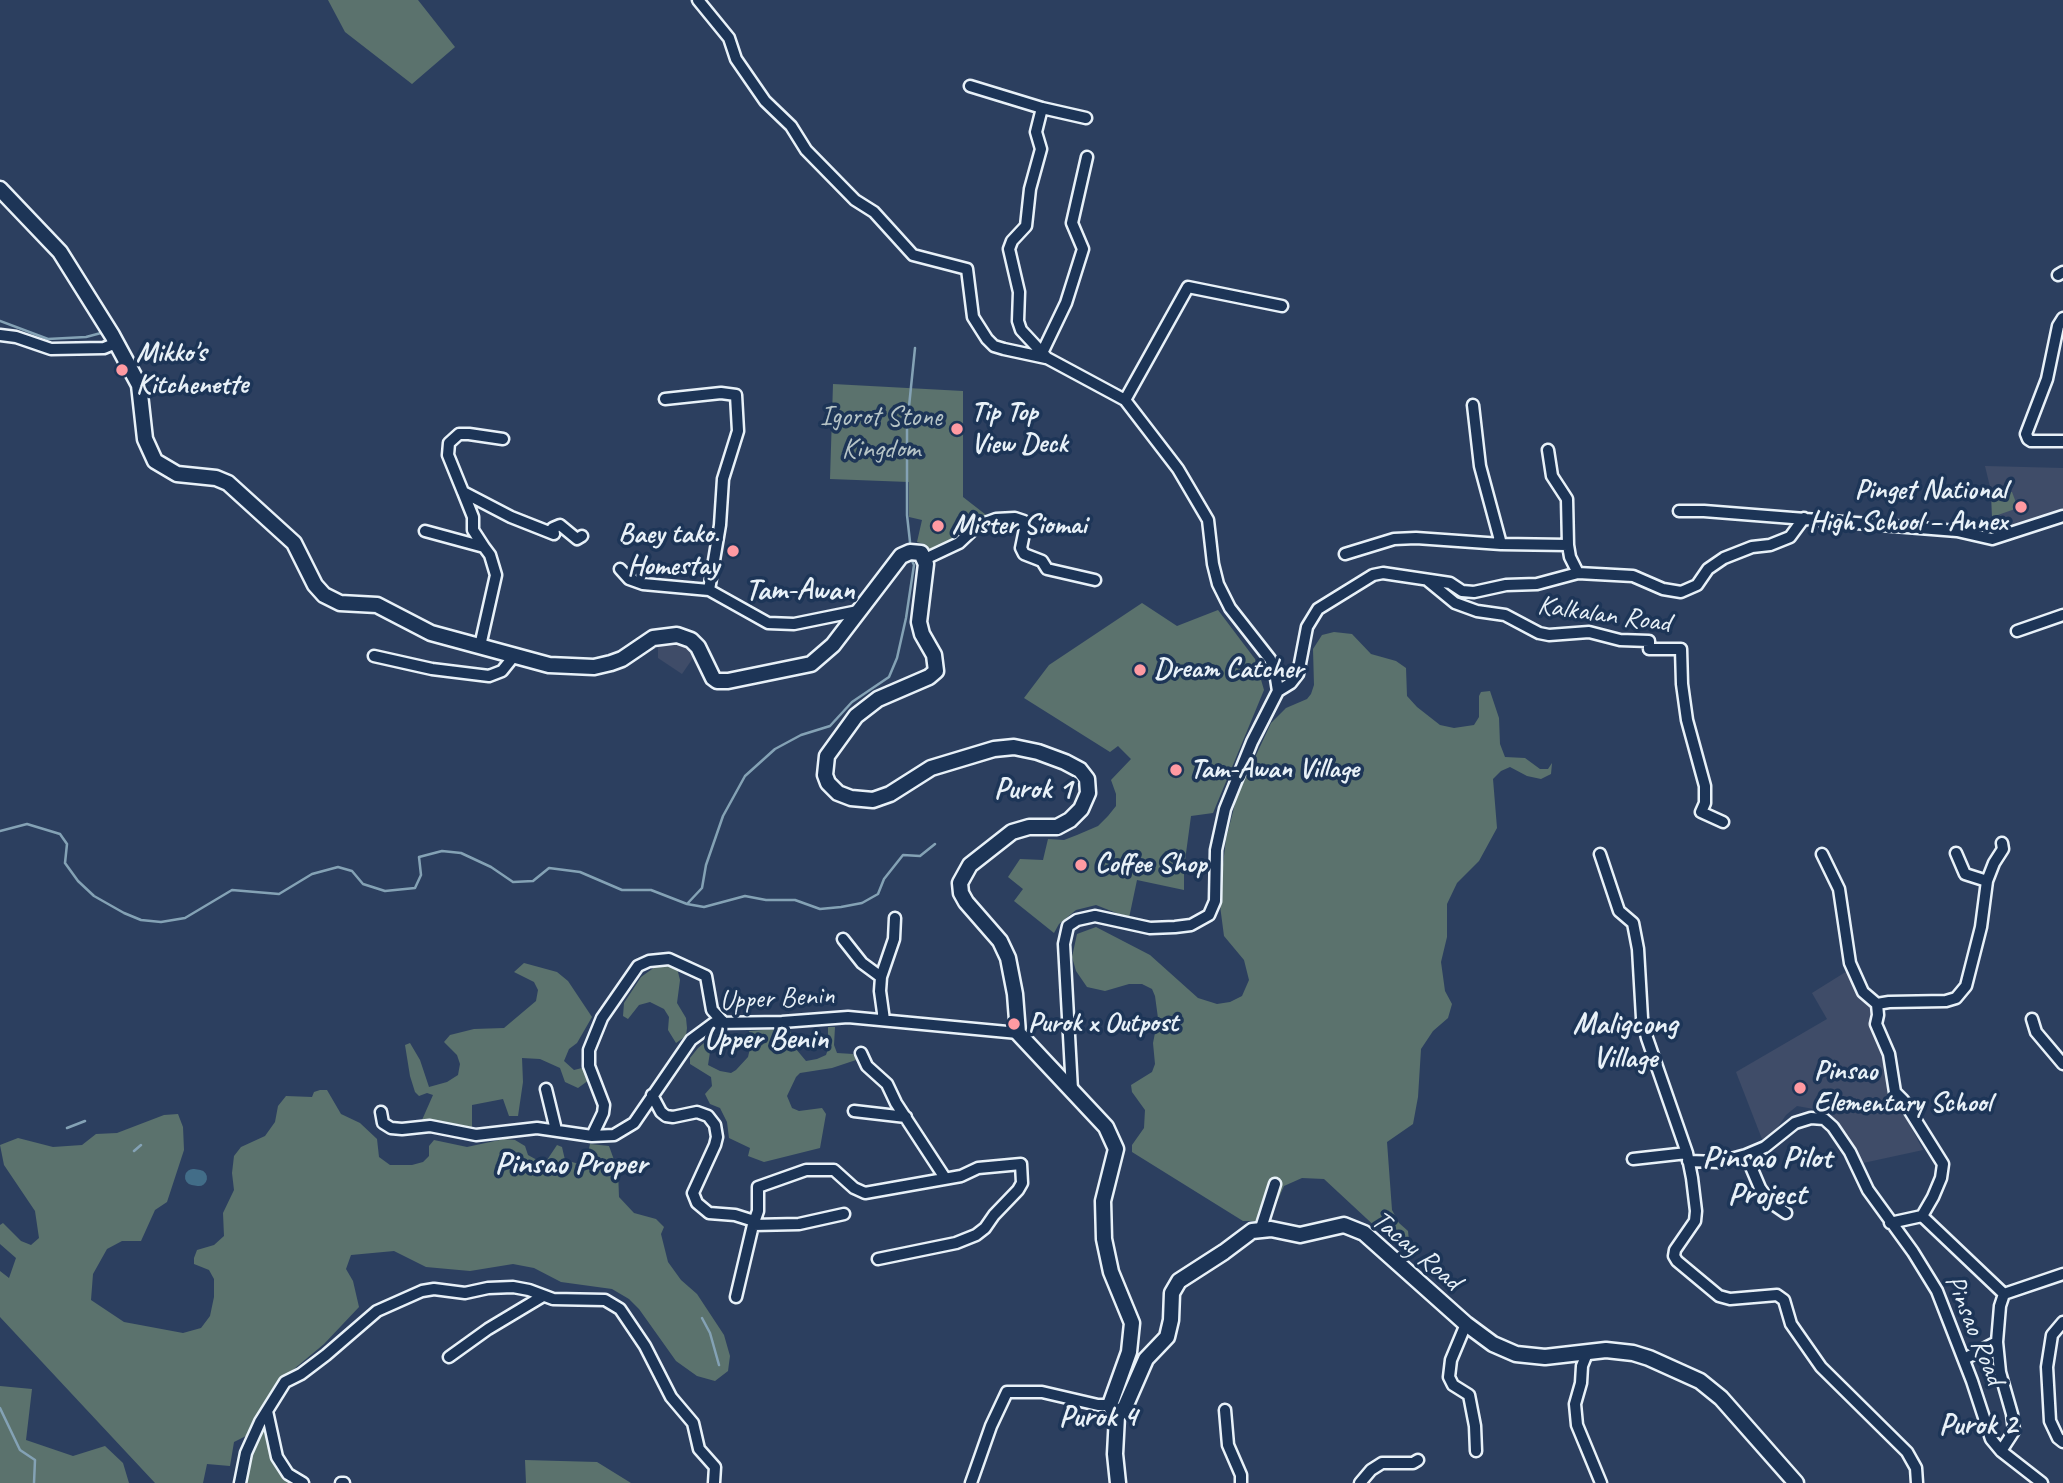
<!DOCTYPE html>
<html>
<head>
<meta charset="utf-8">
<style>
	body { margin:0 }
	canvas { display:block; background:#2c3f5f }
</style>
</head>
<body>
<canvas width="2063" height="1483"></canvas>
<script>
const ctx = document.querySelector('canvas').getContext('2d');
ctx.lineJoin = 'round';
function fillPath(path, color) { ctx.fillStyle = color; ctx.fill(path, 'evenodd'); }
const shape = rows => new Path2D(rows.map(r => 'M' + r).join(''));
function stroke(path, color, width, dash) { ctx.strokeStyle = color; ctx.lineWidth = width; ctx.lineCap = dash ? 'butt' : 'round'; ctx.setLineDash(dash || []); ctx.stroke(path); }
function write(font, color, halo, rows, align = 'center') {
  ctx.font = font + ' Caveat,sans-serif'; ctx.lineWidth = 7; ctx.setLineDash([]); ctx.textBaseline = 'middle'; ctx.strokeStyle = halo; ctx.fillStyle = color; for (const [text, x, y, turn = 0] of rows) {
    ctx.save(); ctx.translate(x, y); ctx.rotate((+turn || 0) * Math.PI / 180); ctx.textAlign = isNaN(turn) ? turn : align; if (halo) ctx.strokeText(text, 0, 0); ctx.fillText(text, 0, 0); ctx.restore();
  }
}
fillPath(shape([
	[1985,466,2063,468,2063,511,1996,535,1992,519,1991,491],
	[677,640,688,649,693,658,682,674,658,658,658,643],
	[1852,968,1875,1005,1874,1016,1889,1085,1923,1150,1863,1163,1825,1111,1797,1106,1786,1115,1775,1131,1762,1139,1736,1072,1827,1019,1812,993]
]), '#3f4c68');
fillPath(shape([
	[328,0,418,0,455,47,412,84,345,32],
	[833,384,963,391,963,497,990,518,955,542,931,552,924,544,917,542,922,520,909,517,909,482,830,479],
	[1991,491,2012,492,2018,508,1992,517],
	[1142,603,1177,626,1218,610,1255,659,1264,690,1213,813,1191,816,1184,868,1184,890,1137,880,1129,918,1096,905,1076,910,1059,924,1054,933,1014,901,1023,889,1008,877,1020,859,1043,860,1048,839,1064,840,1077,835,1098,826,1108,816,1116,806,1116,794,1111,780,1131,759,1118,746,1110,752,1024,698,1049,665],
	[1334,632,1352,634,1371,654,1396,661,1406,668,1407,696,1417,707,1440,725,1454,728,1474,725,1479,717,1479,696,1481,692,1490,691,1499,718,1500,744,1505,757,1525,758,1540,769,1548,769,1552,763,1551,774,1541,779,1527,776,1510,767,1501,771,1493,779,1497,828,1479,861,1457,883,1447,904,1447,937,1441,962,1445,991,1452,1004,1448,1018,1433,1031,1421,1049,1418,1097,1413,1124,1387,1142,1392,1210,1399,1223,1408,1231,1409,1241,1406,1244,1395,1242,1380,1231,1324,1179,1302,1178,1284,1186,1276,1204,1268,1213,1255,1221,1243,1221,1132,1152,1132,1145,1144,1128,1145,1110,1132,1092,1131,1085,1152,1072,1155,1064,1153,1043,1158,1018,1155,996,1152,989,1142,984,1129,984,1105,991,1087,987,1076,971,1072,957,1077,934,1096,927,1150,955,1198,998,1217,1004,1230,1002,1242,996,1249,980,1244,960,1224,936,1219,898,1226,839,1237,796,1271,723,1286,708,1307,699,1311,694,1314,685,1313,649,1322,635],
	[524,963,557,972,568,981,592,1017,577,1043,569,1049,564,1061,574,1070,586,1067,590,1072,589,1080,578,1088,565,1082,560,1068,540,1059,522,1058,523,1082,518,1116,509,1116,503,1099,472,1105,472,1131,427,1124,422,1120,433,1095,427,1093,419,1096,415,1092,410,1076,405,1045,410,1043,420,1060,429,1087,447,1082,458,1075,460,1064,457,1055,444,1042,450,1035,474,1029,504,1028,536,1001,538,990,534,982,514,972],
	[659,964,667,964,677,968,680,980,677,1003,686,1018,687,1028,686,1036,676,1043,668,1030,669,1017,664,1009,650,1002,639,1005,628,1019,623,1016,624,1003,641,977],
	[828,1027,835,1027,834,1045,837,1053,853,1054,856,1060,832,1068,800,1073,796,1077,787,1096,792,1108,799,1111,822,1108,826,1114,820,1148,764,1162,748,1156,750,1148,729,1138,727,1122,720,1108,710,1104,705,1094,712,1086,711,1077,690,1064,690,1058,698,1048,716,1033,720,1040,710,1052,708,1065,720,1071,731,1073,736,1070,748,1057,752,1040,749,1031,777,1029,790,1030,796,1049,806,1061,817,1059,826,1055,828,1049],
	[320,1090,327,1090,341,1114,360,1123,377,1139,379,1157,390,1165,412,1165,423,1162,429,1156,429,1146,434,1140,467,1147,504,1139,515,1140,525,1146,528,1155,537,1160,547,1160,557,1145,562,1147,565,1160,579,1164,587,1157,590,1144,609,1146,618,1171,619,1197,634,1213,656,1219,664,1227,661,1234,668,1262,681,1280,697,1294,724,1335,730,1356,728,1371,715,1381,697,1376,676,1361,639,1309,629,1299,612,1289,561,1282,534,1268,513,1264,470,1271,426,1267,394,1251,351,1255,346,1269,353,1281,359,1307,324,1344,282,1379,250,1434,234,1442,230,1466,207,1464,203,1483,155,1483,0,1317,0,1271,9,1278,16,1258,0,1244,0,1225,3,1223,21,1241,31,1245,39,1238,35,1211,4,1165,0,1145,18,1138,53,1147,82,1145,96,1134,117,1133,164,1115,178,1114,183,1127,184,1150,167,1202,155,1210,141,1241,122,1241,107,1249,93,1274,91,1300,124,1322,183,1333,201,1328,210,1316,214,1297,214,1279,209,1270,194,1264,194,1258,197,1250,214,1245,224,1236,223,1213,234,1190,232,1173,234,1156,241,1147,265,1136,275,1122,278,1106,286,1096,312,1097,314,1092],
	[0,1386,32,1389,26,1440,73,1456,105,1446,123,1463,129,1483,0,1483],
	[265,1423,273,1458,295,1483,245,1483,247,1458],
	[525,1460,597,1462,631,1483,526,1483]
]), '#5b726d');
stroke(shape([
	[0,321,48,339,86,337,101,333],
	[910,542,907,515,907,426,915,348],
	[0,831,27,824,60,834,67,844,65,863,78,881,94,896,124,913,141,920,161,922,185,918,232,890,279,894,312,874,338,867,352,871,363,884,385,891,415,888,421,875,419,857,442,851,461,853,491,867,513,882,533,881,549,868,580,872,622,890,651,890,687,904,704,907,745,896,766,900,795,900,820,909,841,907,862,903,878,894,884,879,903,855,920,856,935,844],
	[687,904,702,888,706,865,723,816,745,776,775,749,801,735,830,726,852,702,889,677,897,658,906,618,914,565,912,561],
	[67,1128,85,1121],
	[134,1151,141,1145],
	[702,1318,710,1333,719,1365],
	[0,1408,20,1450,35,1460,34,1483]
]), '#84a2b5', 2.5);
stroke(shape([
	[193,1177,199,1178]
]), '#426d88', 16);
const minor = shape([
	[698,0,729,38,736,59,765,101,791,126,806,150,855,200,874,212,913,255,967,269,973,317,987,339,994,346,1004,349,1046,358],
	[970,86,1042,108,1086,118],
	[1042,108,1036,132,1041,149,1030,189,1026,226,1012,241,1009,249,1019,292,1018,321,1021,330,1047,358,1125,400,1178,469,1208,520,1213,564,1218,584,1230,608,1270,659,1275,672,1278,691],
	[2058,275,2063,272],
	[2063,318,2058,326,2047,379,2026,434,2028,439,2031,441,2063,441],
	[0,335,16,337,51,349,104,348,116,343],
	[1042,353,1066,303,1083,249,1072,223,1087,157],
	[665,399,721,393,736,395,738,431,723,479,720,525,709,590,768,623,794,624,858,611],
	[1125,400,1188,287,1282,306],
	[1473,405,1480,466,1501,544],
	[1548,450,1552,476,1567,499,1568,545],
	[463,492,448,455,449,443,459,434,469,434,503,439],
	[1679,511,1704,511,1957,531,1992,539,2063,516],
	[425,531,484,547,490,555,496,575,480,646],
	[484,547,473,530,473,517,463,492,511,517,554,534,553,528,560,525,577,539,582,536],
	[1345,554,1394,539,1416,538,1501,544,1568,545,1570,557,1578,573],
	[925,559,959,543,977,526,996,519,1015,518,1024,521,1026,524,1021,548,1024,554,1042,561,1047,569,1095,580],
	[620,569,629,579,643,584,709,590],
	[1427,580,1455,603,1477,611,1505,615,1539,633,1549,635,1589,632,1620,640,1649,641,1649,649,1681,649,1682,684,1687,720,1705,786,1705,803,1701,812,1723,822],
	[2017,631,2063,615],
	[374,656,432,669,489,676,502,671,514,656],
	[1956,853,1965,874,1987,881],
	[1600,854,1619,911,1633,923,1638,949,1642,1018,1647,1038,1687,1153,1692,1178,1696,1211,1695,1221,1675,1250,1674,1256,1677,1261,1719,1296,1730,1299,1777,1295,1784,1300,1791,1324,1821,1367,1907,1452,1916,1468,1917,1483],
	[1822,854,1839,889,1850,963,1863,992,1877,1004],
	[843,939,862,963,881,977],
	[1877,1004,1889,1002,1946,1001,1956,998,1966,986,1981,927,1987,881,1994,863,2003,849,2002,843],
	[1877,1004,1878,1015,1876,1024,1889,1054,1895,1092,1903,1100,1943,1164,1941,1178,1933,1197,1922,1216],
	[2032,1019,2036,1032,2063,1064],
	[884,1020,880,991,881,977,894,939,895,918],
	[861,1053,867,1066,887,1084,896,1103,945,1178],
	[546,1089,556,1130],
	[1072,1090,1064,944,1068,926,1077,920,1095,916,1150,928,1175,927,1191,925,1209,915,1215,901,1216,850,1225,809,1252,742,1278,691,1291,683,1298,674,1307,627,1318,609,1373,575,1383,573,1450,583,1462,591,1474,592,1506,585,1537,584,1578,573,1633,576,1663,589,1681,592,1697,585,1708,569,1724,558,1752,547,1770,545,1790,537,1804,518],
	[652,1095,661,1112,666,1116,673,1117,697,1112,708,1116,715,1125,717,1137,715,1145,693,1193,697,1203,709,1213,735,1215,754,1221],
	[854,1111,906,1117],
	[381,1112,383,1123,391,1128,402,1129,430,1126,476,1135,537,1128,592,1136,614,1135,634,1123,691,1040,714,1023,782,1022,848,1017,1018,1033],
	[592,1136,603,1113,604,1105,589,1066,589,1050,602,1018,638,966,649,961,669,959,706,976,712,1010,723,1022],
	[1746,1155,1760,1188,1770,1202,1786,1213],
	[1633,1159,1687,1153],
	[1688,1161,1720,1162,1746,1155,1765,1147,1795,1123,1811,1118,1824,1119,1833,1127,1850,1152,1868,1190,1913,1252,1937,1291,1972,1381,1991,1439,2001,1451,2042,1483],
	[1922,1216,2004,1294],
	[1890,1223,1922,1216],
	[753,1225,799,1224,844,1214],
	[1261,1228,1275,1184],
	[736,1297,753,1225,758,1211,758,1187,806,1170,834,1170,854,1188,865,1193,961,1176,978,1168,1021,1164,1022,1183,1018,1190,994,1215,985,1228,976,1235,956,1243,878,1259],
	[2063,1322,2052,1335,2047,1367,2050,1421,2058,1438,2063,1442],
	[1466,1324,1451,1360,1449,1377,1453,1385,1469,1395,1475,1426,1476,1451],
	[1588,1351,1582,1366,1581,1383,1575,1404,1577,1425,1601,1483],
	[449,1357,488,1329,543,1296],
	[1964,1359,1997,1342],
	[1225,1410,1228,1445,1241,1475,1241,1483],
	[267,1411,277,1457,288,1474,303,1483],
	[2001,1451,2014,1431,2012,1414,2000,1372,1997,1342,2000,1306,2004,1294,2063,1274],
	[240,1483,246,1453,260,1422,285,1382,301,1374,326,1355,377,1311,422,1291,434,1289,465,1293,488,1288,513,1287,529,1290,553,1299,605,1300,620,1309,645,1346,671,1397,693,1423,699,1449,715,1467,714,1483],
	[341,1483,344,1483],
	[971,1483,991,1426,1007,1392,1042,1392,1098,1405,1110,1405],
	[1360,1483,1371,1470,1382,1463,1413,1463,1418,1460]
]);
const secondary = shape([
	[0,189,60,252,112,335,139,385,145,439,155,461,177,474,216,478,228,483,294,543,315,585,324,595,340,603,377,605,431,633,549,665,594,667,611,663,622,659,653,638,677,635,691,640,698,647,713,678,717,681,728,681,811,664,833,645,901,556,910,552,921,553,926,564,919,622,922,634,934,655,936,671,929,677,878,699,856,716,827,756,825,775,828,783,838,793,851,798,873,800,890,794,931,768,994,749,1014,747,1038,752,1065,762,1080,770,1087,779,1088,793,1081,809,1070,820,1057,827,1029,827,1012,832,970,865,960,883,961,893,966,902,1000,941,1008,958,1015,994,1018,1033,1106,1127,1116,1149,1103,1201,1104,1239,1111,1272,1132,1323,1129,1352,1110,1405,1117,1416],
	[1118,1483,1115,1454,1117,1416,1125,1407,1146,1359,1167,1337,1171,1320,1172,1293,1179,1281,1224,1252,1252,1231,1271,1229,1300,1235,1344,1225,1364,1233,1466,1324,1493,1344,1516,1354,1545,1357,1606,1350,1633,1353,1649,1358,1700,1381,1721,1398,1796,1483]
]);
stroke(minor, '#e8f1f8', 15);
stroke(secondary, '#e8f1f8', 19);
stroke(minor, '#1d3557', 10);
stroke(secondary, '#1d3557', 14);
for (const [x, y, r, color] of [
	[122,370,7,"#ff9aa2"],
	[957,429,7,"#ff9aa2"],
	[2021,507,7,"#ff9aa2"],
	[938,526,7,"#ff9aa2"],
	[733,551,7,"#ff9aa2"],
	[1140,670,7,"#ff9aa2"],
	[1176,770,7,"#ff9aa2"],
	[1081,865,7,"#ff9aa2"],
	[1014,1024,7,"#ff9aa2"],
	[1800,1088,7,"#ff9aa2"]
]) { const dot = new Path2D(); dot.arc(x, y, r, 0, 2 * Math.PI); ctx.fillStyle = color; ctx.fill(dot); stroke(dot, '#1d3557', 2.5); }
write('bold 28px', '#e8f1f8', '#1d3557', [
	["Mikko's",136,354],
	["Kitchenette",136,386],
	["Tip Top",971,413],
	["View Deck",971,445],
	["Pinget National",2007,491,"right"],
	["High School – Annex",2007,523,"right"],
	["Mister Siomai",952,526],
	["Baey tako.",719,535,"right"],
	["Homestay",719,567,"right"],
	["Dream Catcher",1154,670],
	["Tam-Awan Village",1190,770],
	["Coffee Shop",1095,865],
	["Purok x Outpost",1028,1024],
	["Pinsao",1814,1072],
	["Elementary School",1814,1104]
], 'left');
write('28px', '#b7c5c7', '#1d3557', [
	["Igorot Stone",881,418],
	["Kingdom",881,450]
]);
write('28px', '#e8f1f8', '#1d3557', [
	["Kalkalan Road",1604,615,8],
	["Upper Benin",777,999,-3],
	["Tacay Road",1416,1251,40],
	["Pinsao Road",1974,1330,68]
]);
write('bold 30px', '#e8f1f8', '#1d3557', [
	["Tam-Awan",800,591],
	["Purok 1",1033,790],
	["Maligcong",1625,1025],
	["Village",1625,1059],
	["Upper Benin",766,1040],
	["Purok 4",1098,1418],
	["Purok 2",1978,1426]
]);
write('bold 32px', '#e8f1f8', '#1d3557', [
	["Pinsao Pilot",1767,1159],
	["Project",1767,1196],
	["Pinsao Proper",571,1165]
]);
</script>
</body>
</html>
